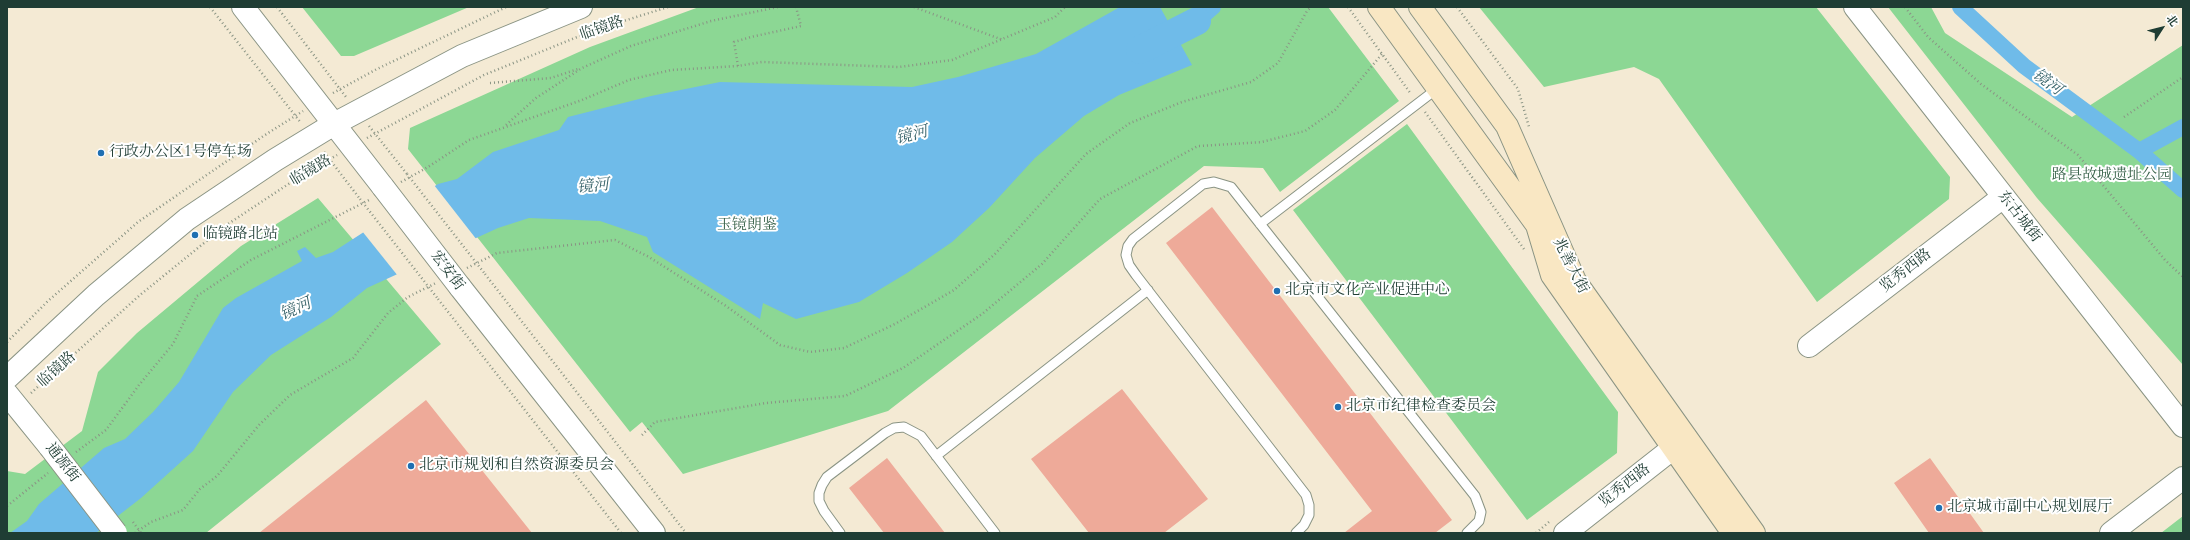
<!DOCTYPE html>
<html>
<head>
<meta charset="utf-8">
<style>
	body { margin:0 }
	#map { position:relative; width:2190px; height:540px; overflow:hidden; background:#f4ead4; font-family:Cardo,"Noto Serif SC",serif }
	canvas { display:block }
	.frame { position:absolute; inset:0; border:8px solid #1f3d34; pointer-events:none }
	.north { position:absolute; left:2142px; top:8px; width:40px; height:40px; -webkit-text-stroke:3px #fff; paint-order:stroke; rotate:54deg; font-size:11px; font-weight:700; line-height:16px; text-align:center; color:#1f3d34 }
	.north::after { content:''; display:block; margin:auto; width:14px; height:18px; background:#1f3d34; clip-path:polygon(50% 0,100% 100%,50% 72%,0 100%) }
</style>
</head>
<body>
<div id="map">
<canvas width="2190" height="540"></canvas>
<div class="frame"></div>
<div class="north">北</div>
</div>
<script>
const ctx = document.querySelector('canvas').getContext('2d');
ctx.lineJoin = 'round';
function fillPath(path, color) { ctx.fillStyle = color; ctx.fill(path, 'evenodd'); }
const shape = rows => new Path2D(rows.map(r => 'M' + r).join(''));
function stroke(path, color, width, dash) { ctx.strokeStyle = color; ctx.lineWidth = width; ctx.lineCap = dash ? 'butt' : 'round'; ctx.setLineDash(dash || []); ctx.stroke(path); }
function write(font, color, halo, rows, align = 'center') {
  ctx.font = font + ' Cardo,"Noto Serif SC",serif'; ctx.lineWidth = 4; ctx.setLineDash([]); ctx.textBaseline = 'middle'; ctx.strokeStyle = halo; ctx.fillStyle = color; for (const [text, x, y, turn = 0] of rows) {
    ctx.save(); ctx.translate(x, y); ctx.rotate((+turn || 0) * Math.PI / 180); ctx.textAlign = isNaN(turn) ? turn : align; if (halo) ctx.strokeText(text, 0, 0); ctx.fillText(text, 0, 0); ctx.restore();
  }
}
fillPath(shape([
	[302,7,469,7,354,56,341,56],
	[699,7,1328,7,1399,101,1280,192,1263,168,1204,166,888,411,683,474,642,422,630,432,408,149,410,128,590,47],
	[1479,7,1816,7,1950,177,1949,199,1817,302,1659,79,1634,67,1544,87],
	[1888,7,1931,7,1945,33,2072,117,2183,45,2183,365,2037,198],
	[1407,124,1618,412,1617,453,1527,520,1293,210],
	[318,198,441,344,206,533,7,533,7,471,25,474,82,431,98,372,137,333,241,246],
	[2183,516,2183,533,2161,533]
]), '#8cd794');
fillPath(shape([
	[1120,7,1160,7,1192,65,1119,95,1084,116,1035,158,989,208,952,242,907,273,859,302,796,319,763,303,760,319,653,252,647,237,600,221,529,218,498,228,367,288,331,317,271,355,233,392,193,451,141,498,96,533,10,533,27,521,39,504,104,448,125,439,153,412,179,382,223,308,236,298,302,261,297,251,305,247,316,258,333,252,438,184,457,179,493,152,559,130,568,117,651,96,720,82,912,87,958,77,1036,54]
]), '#6fbbe9');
fillPath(shape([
	[434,185,477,240,398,276,362,231]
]), '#f4ead4');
stroke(shape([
	[1960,7,2024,66,2139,151,2183,190],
	[1197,21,1213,7],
	[2139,151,2183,127]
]), '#6fbbe9', 16);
stroke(shape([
	[1140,50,1197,21]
]), '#6fbbe9', 28);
fillPath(shape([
	[1212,207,1452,520,1435,533,1344,533,1372,511,1166,243],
	[1122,389,1208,499,1164,533,1089,533,1031,459],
	[426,400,532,533,259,533],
	[887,458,945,533,884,533,849,488],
	[1930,458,1984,533,1929,533,1894,483]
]), '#ea9');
const service = shape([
	[1260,224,1438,88],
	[936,456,1148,290],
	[840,533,824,511,819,501,819,493,822,485,827,477,885,433,894,428,904,427,921,436,995,533],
	[1296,533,1304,525,1309,515,1309,505,1306,495,1136,275,1129,265,1126,255,1128,246,1133,239,1203,184,1214,182,1231,187,1475,496,1481,512,1479,521,1467,533]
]);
const tertiary = shape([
	[243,7,383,187],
	[1855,7,2183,426],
	[460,287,654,533],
	[1809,346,2003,197],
	[7,378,96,295,187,219,275,160,334,124,462,56,581,7],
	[7,394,50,447],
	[1565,533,1686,438],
	[2111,533,2183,478]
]);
const secondary = shape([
	[1379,7,1537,225,1552,275,1733,533],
	[1420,7,1507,126,1575,281,1754,533]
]);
stroke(service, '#8a9484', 11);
stroke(tertiary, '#8a9484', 24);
stroke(secondary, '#8a9484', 24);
stroke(shape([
	[210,7,301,123],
	[277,7,346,97],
	[914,7,1003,40],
	[1348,7,1411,94],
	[1457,7,1518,89,1529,127],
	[1905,7,1928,37,1981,84,2078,155,2165,260,2183,277],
	[738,66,734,42,751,37,801,26,796,7],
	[490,83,551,78,578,69],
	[333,93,377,69,506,7],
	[1425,112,1524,249],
	[2124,117,2183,77],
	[506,125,536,98,582,68,631,46,711,21,778,7],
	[369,126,407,174],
	[367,138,484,75,592,31,668,7],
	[324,152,360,199],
	[401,182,428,167,469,140,582,100,629,80,671,70,738,66,762,62,899,67,952,60,1055,17,1065,7],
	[467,268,497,253,615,240,649,257,726,306,780,345,810,352,844,348,895,324,954,290,995,254,1086,154,1130,123,1182,102,1251,82,1278,63,1307,11,1311,7],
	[485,274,686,533],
	[438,299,621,533],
	[7,342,48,301,138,222,265,135,303,111],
	[31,393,140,295,225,226,293,181,337,155],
	[642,435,655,422,766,403,845,396,903,368,982,314,1042,264,1100,199,1198,146,1262,142,1305,131,1335,110,1382,54],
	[76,452,106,430,139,385,173,344,197,296,251,260,371,199],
	[7,506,48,473],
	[135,533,151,522,183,510,200,489,217,476,259,425,290,395,353,358,388,313,408,297,436,283],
	[1536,533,1549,522]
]), '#8a9484', 2.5, [1, 3]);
stroke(service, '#fff', 9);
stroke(tertiary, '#fff', 22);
stroke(secondary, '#f9e7c3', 22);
const tertiaryBridge = shape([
	[383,187,460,287],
	[50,447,116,533]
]);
stroke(tertiaryBridge, '#8a9484', 24, []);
stroke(shape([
	[407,174,485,274],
	[360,199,438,299],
	[133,522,141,533]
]), '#8a9484', 2.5, [1, 3]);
stroke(tertiaryBridge, '#fff', 22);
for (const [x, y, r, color] of [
	[101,153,4,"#1f6fb2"],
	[195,235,4,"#1f6fb2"],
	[1277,291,4,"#1f6fb2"],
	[1338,407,4,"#1f6fb2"],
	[411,466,4,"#1f6fb2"],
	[1939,508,4,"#1f6fb2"]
]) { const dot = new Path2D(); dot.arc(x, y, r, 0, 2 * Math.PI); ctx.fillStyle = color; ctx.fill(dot); stroke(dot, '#fff', 1.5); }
write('15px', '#1f3d34', '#fff', [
	["临镜路",602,29,-19],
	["临镜路",311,171,-31],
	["东古城街",2019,217,52],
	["兆善大街",1570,266,63],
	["宏安街",447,271,53],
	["览秀西路",1906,271,-38],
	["临镜路",57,370,-42],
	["通源街",62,463,52],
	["览秀西路",1625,486,-38]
]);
write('15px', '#1f3d34', '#fff', [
	["行政办公区1号停车场",109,153],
	["临镜路北站",203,235],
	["北京市文化产业促进中心",1285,291],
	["北京市纪律检查委员会",1346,407],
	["北京市规划和自然资源委员会",419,466],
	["北京城市副中心规划展厅",1947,508]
], 'left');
write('15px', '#3a644c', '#fff', [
	["路县故城遗址公园",2112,176],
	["玉镜朗鉴",747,226]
]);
write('italic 16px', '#37636a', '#fff', [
	["镜河",2047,83,36],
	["镜河",912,136,-14],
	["镜河",593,187,-6],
	["镜河",296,310,-25]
]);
</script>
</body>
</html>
